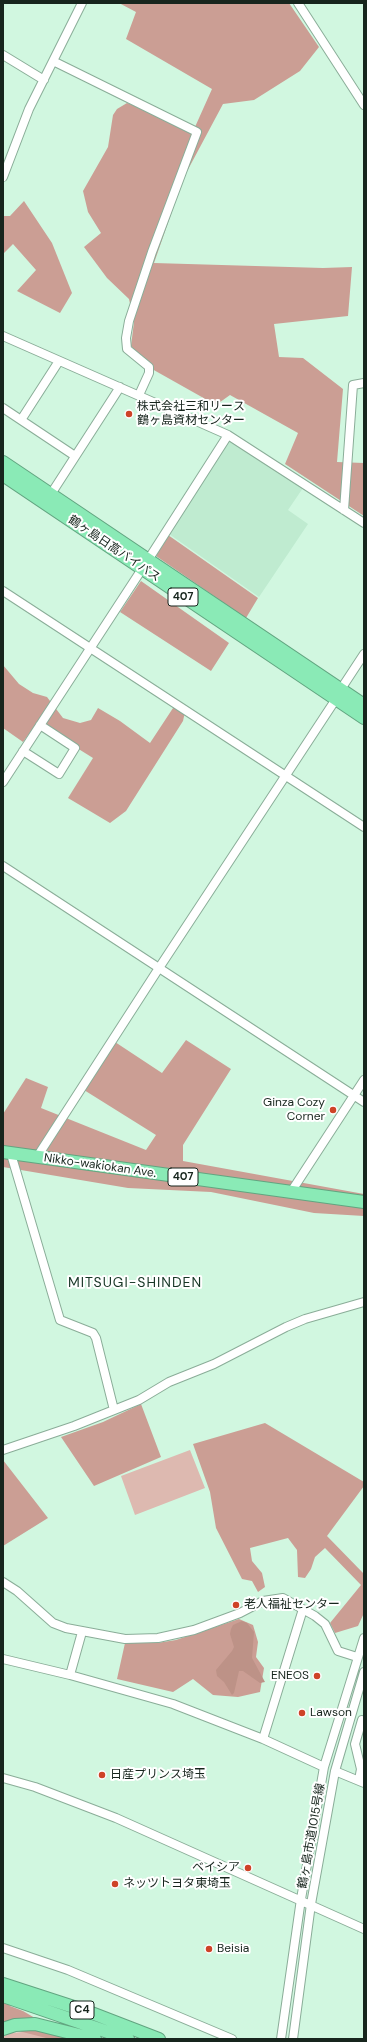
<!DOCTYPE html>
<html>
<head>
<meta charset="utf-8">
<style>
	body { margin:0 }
	#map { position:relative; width:367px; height:2042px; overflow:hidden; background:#d1f7e0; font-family:"DM Sans",sans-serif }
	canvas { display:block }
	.frame { position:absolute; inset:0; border:4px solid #17251d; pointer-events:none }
</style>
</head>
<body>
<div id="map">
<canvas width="367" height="2042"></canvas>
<div class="frame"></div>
</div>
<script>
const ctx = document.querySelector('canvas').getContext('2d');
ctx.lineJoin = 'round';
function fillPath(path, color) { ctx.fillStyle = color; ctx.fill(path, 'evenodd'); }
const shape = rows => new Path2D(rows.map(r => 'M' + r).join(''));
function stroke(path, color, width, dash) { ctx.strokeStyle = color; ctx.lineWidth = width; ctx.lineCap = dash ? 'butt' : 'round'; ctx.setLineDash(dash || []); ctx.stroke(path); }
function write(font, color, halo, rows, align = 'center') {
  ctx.font = font + ' "DM Sans","Noto Sans JP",sans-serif'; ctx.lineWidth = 4; ctx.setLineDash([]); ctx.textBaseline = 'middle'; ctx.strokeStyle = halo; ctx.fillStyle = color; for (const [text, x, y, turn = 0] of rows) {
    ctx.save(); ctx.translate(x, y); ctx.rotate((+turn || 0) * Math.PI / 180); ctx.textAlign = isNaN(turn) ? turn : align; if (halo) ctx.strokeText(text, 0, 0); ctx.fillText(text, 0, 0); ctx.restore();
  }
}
fillPath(shape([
	[228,439,303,488,288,510,308,524,259,597,169,534]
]), '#bfebd0');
fillPath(shape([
	[190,1450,205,1488,135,1515,121,1476],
	[34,2031,77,2039,3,2039,3,2037,10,2033]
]), '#ddb9b0');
fillPath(shape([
	[119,3,289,3,319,47,300,71,254,100,223,104,184,177,154,263,323,268,352,267,348,316,274,324,279,357,303,358,343,389,337,462,364,463,364,516,285,464,298,433,230,395,216,405,152,369,131,346,134,322,129,299,107,278,84,247,101,233,88,212,83,191,108,147,113,115,117,109,127,103,195,127,212,89,126,39,136,12],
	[24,201,52,243,72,293,60,313,17,291,36,270,13,244,3,254,3,216,10,216],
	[168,535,258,598,246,618,156,556],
	[141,581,229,643,211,671,120,612],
	[3,665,19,684,33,693,47,697,63,718,80,723,91,720,98,708,120,721,150,743,175,705,185,712,183,721,126,811,110,823,68,798,93,758,37,723,23,742,3,728],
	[186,1040,231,1069,183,1145,183,1161,364,1194,364,1216,314,1213,211,1192,128,1188,3,1167,3,1114,26,1078,48,1087,41,1108,146,1150,156,1135,84,1090,115,1042,162,1073],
	[141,1404,161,1457,94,1486,61,1437,103,1422],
	[265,1423,364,1482,364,1486,327,1536,364,1574,364,1613,358,1626,335,1633,330,1623,361,1585,325,1548,315,1557,311,1569,305,1578,298,1577,297,1550,288,1538,250,1548,252,1561,262,1573,265,1587,258,1592,252,1581,242,1579,216,1528,210,1492,193,1444],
	[3,1460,48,1518,3,1546],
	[239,1619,253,1625,258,1642,256,1657,264,1668,260,1692,238,1697,213,1695,193,1679,173,1692,117,1679,125,1643,157,1643,176,1640],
	[3,1990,10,2006,23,2011,71,2039,50,2039,3,2027]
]), '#cb9e94');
fillPath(shape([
	[242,1621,247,1623,254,1632,252,1658,265,1682,260,1683,243,1671,239,1671,234,1693,232,1695,224,1682,217,1676,216,1670,232,1651,234,1647,230,1634,231,1629,233,1625]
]), '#bd9287');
const minor = shape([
	[298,3,364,105],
	[3,55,44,80],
	[53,61,197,132,152,252,129,321,126,338,127,349,149,367,149,373,139,395],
	[3,177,29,109,82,3],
	[3,336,228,435,364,523],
	[59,361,21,420,75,456],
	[3,408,21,420],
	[51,494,120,387],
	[344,510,353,385,364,383],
	[148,560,228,435],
	[3,591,364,827],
	[341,689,364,654],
	[23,751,59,774,75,748,40,725],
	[3,782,142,569],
	[3,866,364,1102],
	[11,1154,60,1320,93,1333,96,1338,114,1410,139,1400,169,1382,214,1364,286,1327,305,1319,364,1302],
	[37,1157,159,968,336,699],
	[291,1192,364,1080],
	[3,1450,74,1426,114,1410],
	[3,1582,17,1591,53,1623,66,1628,125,1639,158,1638,194,1630,240,1613,263,1601,283,1598,315,1616,325,1624,338,1651,357,1657],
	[3,1659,70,1675,173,1704,263,1739,324,1767],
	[70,1675,82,1632],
	[263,1739,303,1609],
	[335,1771,364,1783],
	[3,1778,35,1787,116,1818,364,1929],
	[359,1780,361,1769,355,1744,362,1720],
	[3,1948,68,1970,232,2039],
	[281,2039,301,1899,324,1767,364,1638],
	[293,2039,311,1904,335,1771,364,1672]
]);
const highway = shape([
	[3,462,364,705],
	[3,475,364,718],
	[3,1152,364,1202],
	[3,1984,89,2012,159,2039],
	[3,1996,128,2039],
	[3,2029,15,2025,35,2024,95,2039]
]);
stroke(minor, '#8aad98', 10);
stroke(highway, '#62a580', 14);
stroke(minor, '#fff', 8);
stroke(highway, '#8aeab6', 12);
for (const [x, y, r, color] of [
	[129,414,4,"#ce4327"],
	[333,1110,4,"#ce4327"],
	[236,1605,4,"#ce4327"],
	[317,1676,4,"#ce4327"],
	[302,1713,4,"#ce4327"],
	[102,1775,4,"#ce4327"],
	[248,1868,4,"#ce4327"],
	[115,1884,4,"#ce4327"],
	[209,1949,4,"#ce4327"]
]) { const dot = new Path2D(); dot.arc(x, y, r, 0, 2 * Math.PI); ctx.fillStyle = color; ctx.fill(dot); stroke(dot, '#fff', 1.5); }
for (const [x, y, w] of [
	[183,597,30],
	[183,1177,30],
	[82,2010,24]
]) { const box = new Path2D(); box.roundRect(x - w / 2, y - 9, w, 18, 3); ctx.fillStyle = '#fff'; ctx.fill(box); stroke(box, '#17251d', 1); }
write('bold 11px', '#17251d', null, [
	["407",183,597],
	["407",183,1177],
	["C4",82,2010]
]);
write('12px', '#17251d', '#fff', [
	["株式会社三和リース",137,407],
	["鶴ヶ島資材センター",137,421],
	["Ginza Cozy",325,1103,"right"],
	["Corner",325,1117,"right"],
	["老人福祉センター",244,1605],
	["ENEOS",309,1676,"right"],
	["Lawson",310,1713],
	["日産プリンス埼玉",110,1775],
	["ベイシア",240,1868,"right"],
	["ネッツトヨタ東埼玉",123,1884],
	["Beisia",217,1949]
], 'left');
write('12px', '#17251d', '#fff', [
	["鶴ヶ島日高バイパス",114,549,34],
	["Nikko-wakiokan Ave.",100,1166,8],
	["鶴ヶ島市道1015号線",312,1836,-80]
]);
ctx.letterSpacing = '1px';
write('14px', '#173726', '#fff', [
	["MITSUGI-SHINDEN",135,1283]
]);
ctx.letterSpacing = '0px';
</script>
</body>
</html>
